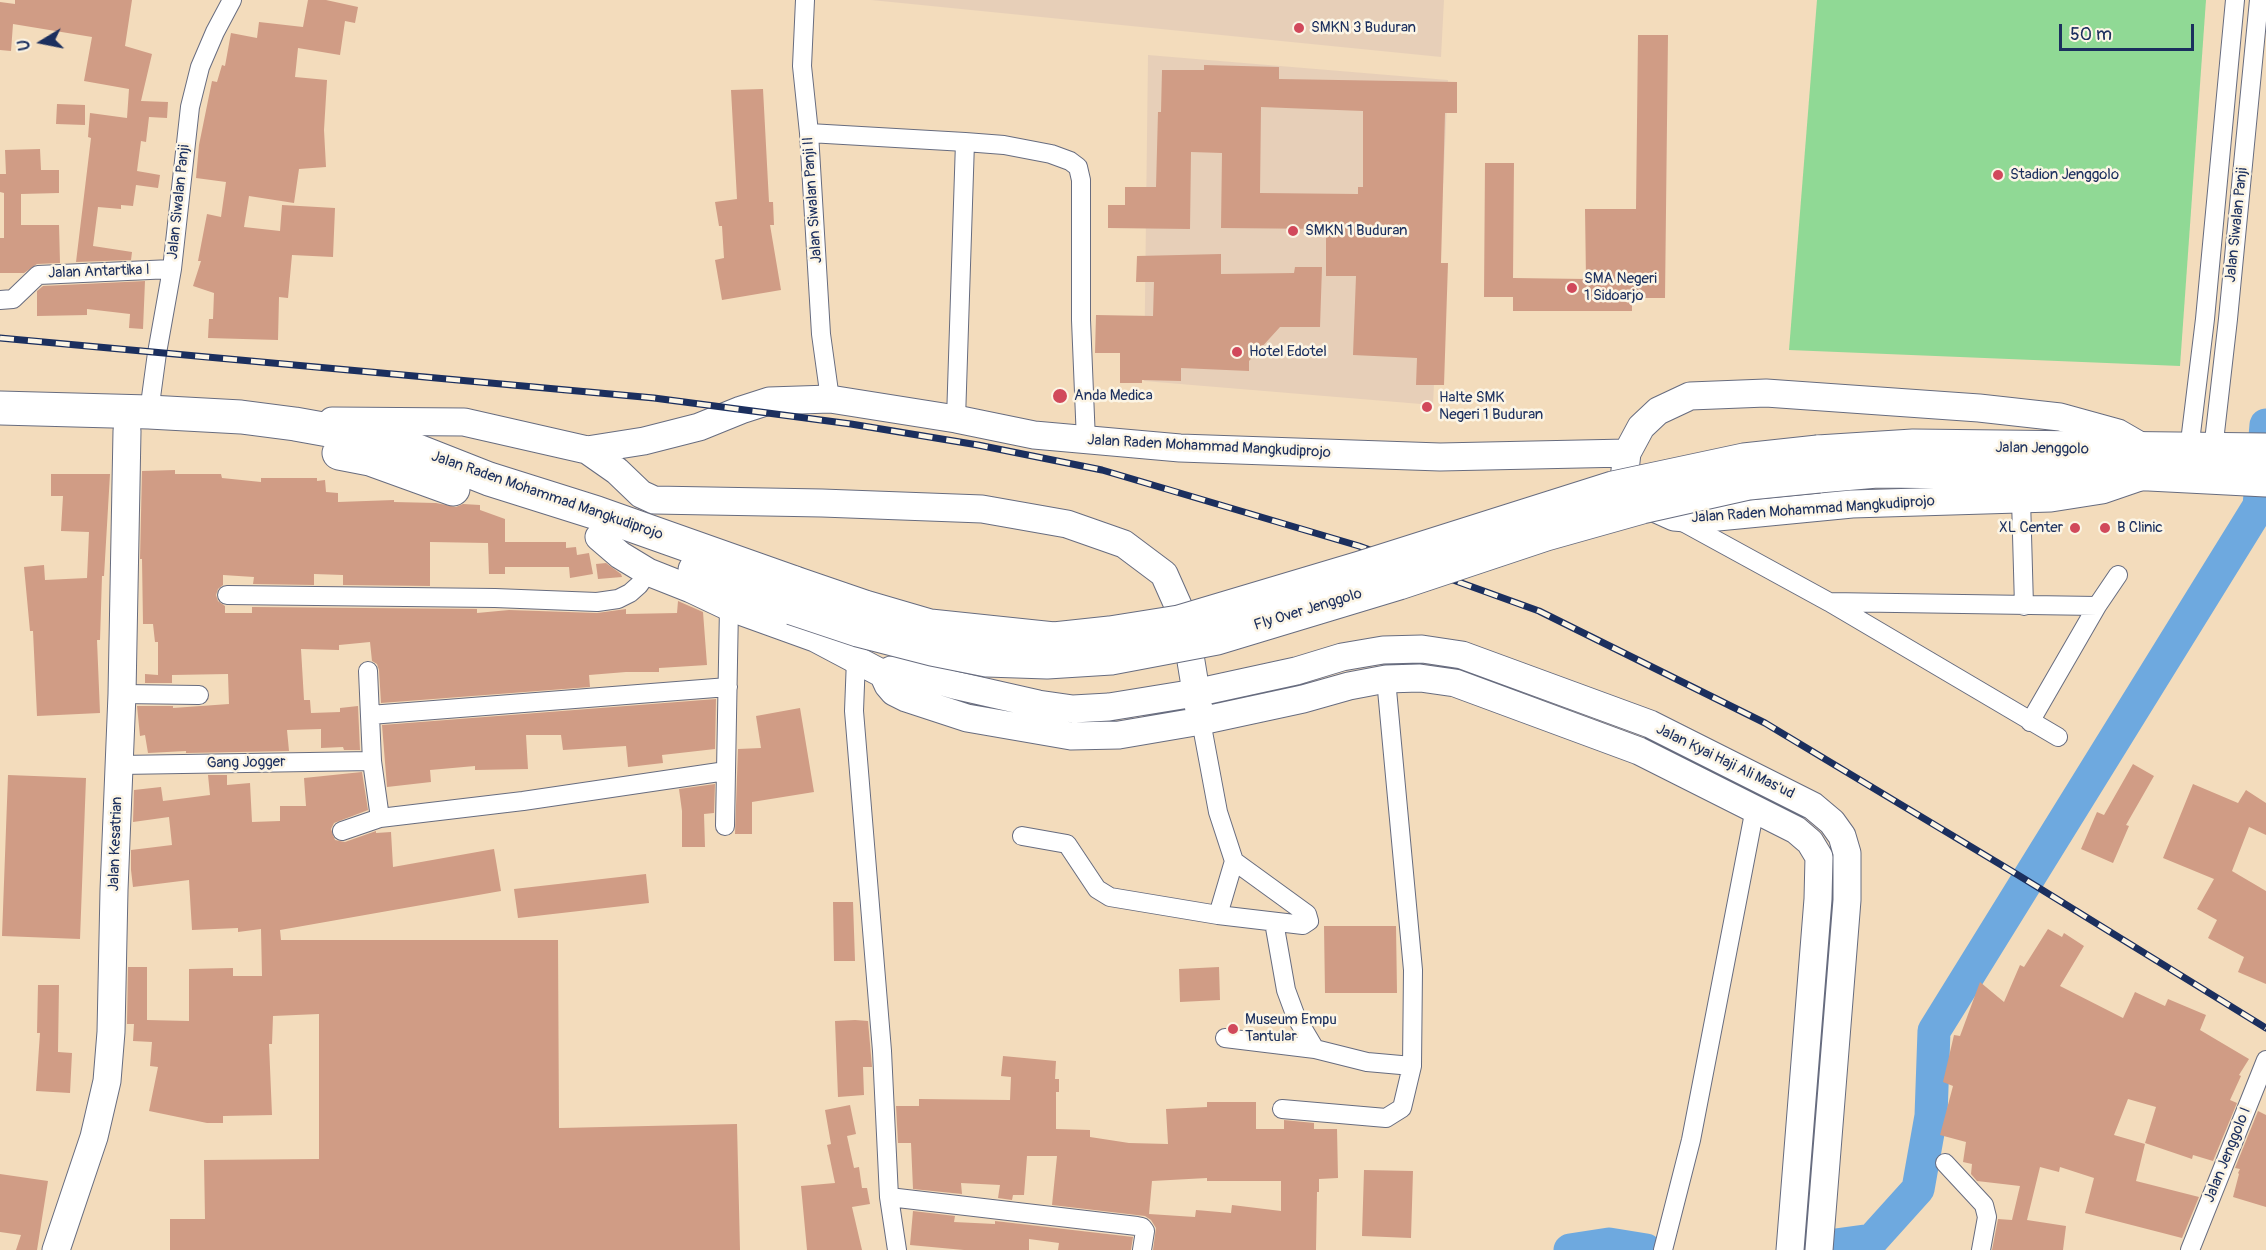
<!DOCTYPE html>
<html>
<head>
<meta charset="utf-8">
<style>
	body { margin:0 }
	#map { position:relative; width:2266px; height:1250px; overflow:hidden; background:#f3dcbc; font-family:Pangolin,sans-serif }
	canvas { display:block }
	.north { position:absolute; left:12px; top:12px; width:60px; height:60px; -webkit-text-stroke:4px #fcf5e5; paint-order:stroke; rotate:260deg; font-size:16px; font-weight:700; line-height:24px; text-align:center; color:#1b2f5e }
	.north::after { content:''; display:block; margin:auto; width:21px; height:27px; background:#1b2f5e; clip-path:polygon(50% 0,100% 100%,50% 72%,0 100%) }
	.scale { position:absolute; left:2059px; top:24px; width:135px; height:27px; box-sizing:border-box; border:3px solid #1b2f5e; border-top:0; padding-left:8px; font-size:18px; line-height:21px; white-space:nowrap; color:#1b2f5e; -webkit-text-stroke:4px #fcf5e5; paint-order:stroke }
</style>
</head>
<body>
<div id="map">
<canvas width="2266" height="1250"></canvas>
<div class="north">U</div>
<div class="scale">50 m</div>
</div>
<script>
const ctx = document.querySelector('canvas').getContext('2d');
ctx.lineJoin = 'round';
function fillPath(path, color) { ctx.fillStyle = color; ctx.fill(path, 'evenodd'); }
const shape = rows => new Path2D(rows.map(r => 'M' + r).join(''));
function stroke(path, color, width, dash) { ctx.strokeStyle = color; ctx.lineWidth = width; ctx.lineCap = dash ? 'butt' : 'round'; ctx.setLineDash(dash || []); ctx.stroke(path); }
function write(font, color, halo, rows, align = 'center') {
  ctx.font = font + ' Pangolin,sans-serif'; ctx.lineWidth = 5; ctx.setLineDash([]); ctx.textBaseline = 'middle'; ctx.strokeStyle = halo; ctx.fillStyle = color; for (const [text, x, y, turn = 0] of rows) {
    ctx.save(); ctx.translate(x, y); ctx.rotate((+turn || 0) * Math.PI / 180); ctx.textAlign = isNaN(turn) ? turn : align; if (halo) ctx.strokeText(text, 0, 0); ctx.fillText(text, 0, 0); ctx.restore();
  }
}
fillPath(shape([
	[871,0,1444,0,1441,57],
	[1148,55,1448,80,1433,405,1144,381]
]), '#e7cfb8');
fillPath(shape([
	[1817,0,2206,0,2180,366,1789,350]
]), '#90d995');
stroke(shape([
	[1570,1250,1609,1244,1646,1250],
	[1799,1250,1872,1240,1918,1189,1931,1116,1934,1031,2259,506,2266,425]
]), '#6ea9df', 33);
fillPath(shape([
	[15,0,132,0,125,46,152,54,141,101,168,102,167,118,149,117,146,142,141,141,137,171,160,175,158,188,136,185,133,206,121,205,121,209,98,207,93,246,132,252,131,260,76,262,91,138,88,137,90,113,127,118,129,89,84,81,92,37,13,24,11,51,0,50,0,2,15,4],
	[308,0,326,0,358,7,355,23,345,21,340,55,298,48,295,77,327,80,324,130,326,167,299,169,294,203,249,196,244,227,280,231,282,205,335,208,333,257,292,255,288,298,279,297,278,340,208,338,209,319,213,319,214,293,193,286,201,261,198,261,207,214,221,217,226,182,196,178,199,145,212,81,217,82,222,65,225,66,231,33,257,38,259,22,303,27],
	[1638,35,1668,35,1665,298,1632,298,1632,311,1513,311,1513,297,1484,297,1485,163,1514,163,1513,278,1586,279,1585,209,1636,209],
	[1204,65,1279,67,1279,79,1457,82,1457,113,1445,113,1441,263,1448,263,1444,385,1416,385,1417,358,1353,355,1356,276,1326,276,1326,229,1221,228,1222,153,1191,152,1190,229,1108,228,1108,205,1125,205,1125,187,1156,187,1158,112,1161,112,1162,70,1204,70],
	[1261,107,1363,111,1363,187,1358,187,1358,194,1260,193],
	[763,89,769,202,773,202,774,225,770,225,781,290,722,300,715,260,724,258,722,226,719,226,715,202,737,199,731,90],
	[57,104,85,105,85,125,56,124],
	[40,149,41,170,59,170,59,193,21,194,21,225,59,225,60,263,37,264,24,273,0,273,0,238,4,238,4,193,0,192,0,174,6,174,5,150],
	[1221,254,1221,274,1294,273,1295,267,1322,267,1320,327,1280,327,1249,361,1249,371,1181,368,1181,381,1142,380,1142,383,1120,383,1120,353,1095,353,1096,315,1153,316,1154,282,1136,282,1137,256],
	[145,281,143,329,129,328,130,314,87,309,87,315,37,316,37,291,43,286],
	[175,470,175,474,221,474,222,478,261,482,261,478,317,478,317,481,325,480,326,492,338,493,338,502,394,500,394,502,436,503,456,507,463,504,480,505,480,510,505,519,505,542,566,542,566,548,576,547,577,555,589,553,593,574,570,578,569,567,505,567,505,574,489,574,488,543,430,542,430,586,343,585,343,575,314,574,314,585,253,584,254,577,223,575,223,585,218,589,216,595,218,601,225,606,225,613,252,613,252,607,477,609,477,613,509,610,597,613,626,609,626,614,677,613,678,601,703,612,707,665,659,668,659,672,626,672,589,675,590,687,381,703,379,670,377,664,372,661,370,642,339,645,339,650,301,649,304,700,310,700,311,713,340,712,340,708,358,706,360,750,344,750,343,747,321,748,321,729,287,730,289,751,186,753,186,751,148,753,145,735,140,736,137,706,173,706,173,708,229,704,228,674,172,675,172,683,145,683,145,674,158,675,158,642,155,642,153,624,143,624,142,559,140,559,142,471],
	[51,474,110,474,104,576,102,576,100,640,97,640,100,713,37,716,33,631,30,631,24,567,44,565,45,580,87,578,89,532,61,531,63,496,51,496],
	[606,563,621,574,622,577,598,579,596,564],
	[716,699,715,749,662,755,663,763,628,767,626,746,563,750,561,735,526,735,528,769,475,770,475,766,430,770,431,782,387,787,382,725],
	[800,708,814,792,752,802,752,834,735,834,738,749,761,748,756,716],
	[2133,764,2154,776,2126,825,2129,826,2113,863,2081,849,2097,812,2104,815],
	[362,772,368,810,334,823,331,829,335,840,345,842,376,831,376,833,391,832,393,867,494,849,501,891,280,930,281,940,558,940,559,1128,737,1124,740,1250,170,1250,170,1219,205,1219,204,1160,319,1159,319,1014,273,1016,272,1044,269,1044,272,1115,223,1116,223,1123,207,1123,149,1111,158,1067,150,1066,152,1042,133,1041,134,1024,127,1024,128,967,147,967,147,1020,189,1021,189,969,233,968,233,976,262,976,261,929,238,932,238,928,192,930,189,880,133,887,131,870,131,850,172,845,169,817,133,822,134,790,161,787,163,801,210,795,208,775,227,775,227,785,250,783,252,822,280,821,280,806,306,806,304,778],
	[8,775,86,778,80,939,2,936],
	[715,784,714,813,704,814,705,847,682,847,682,811,679,789],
	[2193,784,2238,803,2246,790,2266,803,2266,835,2249,827,2232,871,2266,891,2266,984,2238,972,2244,957,2208,938,2217,920,2197,909,2214,879,2163,858],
	[646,874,649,903,518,918,514,889],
	[833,902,853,902,855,961,834,961],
	[1324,926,1396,926,1397,993,1325,993],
	[2048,929,2062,937,2064,933,2084,946,2060,986,2123,1018,2135,992,2165,1006,2168,999,2206,1015,2200,1030,2249,1059,2239,1075,2241,1076,2230,1100,2237,1103,2213,1161,2193,1155,2192,1159,2145,1143,2156,1107,2128,1099,2114,1135,2145,1144,2136,1181,2199,1197,2182,1238,2085,1213,2094,1178,2060,1167,2059,1172,2040,1167,2027,1220,2066,1226,2063,1250,1992,1250,1998,1219,2012,1220,2020,1186,1977,1181,1971,1174,1972,1164,1963,1162,1966,1142,1940,1135,1953,1086,1943,1082,1954,1035,1960,1036,1980,982,2004,1002,2020,965,2024,967],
	[1219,967,1220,1000,1180,1002,1179,969],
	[38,985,59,985,58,1052,72,1053,70,1093,36,1091,40,1033,37,1033],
	[855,1020,868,1021,872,1067,863,1067,864,1095,838,1097,835,1021],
	[1003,1056,1056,1061,1055,1079,1059,1079,1059,1092,1056,1092,1056,1129,1090,1130,1090,1137,1129,1143,1168,1144,1166,1109,1207,1107,1207,1102,1256,1102,1256,1129,1284,1129,1284,1120,1314,1123,1314,1129,1337,1129,1338,1178,1319,1179,1319,1192,1317,1192,1316,1250,1153,1250,1156,1228,1151,1220,1145,1216,1052,1205,1057,1156,1027,1156,1024,1195,1013,1195,1012,1200,998,1198,1000,1185,961,1183,962,1194,913,1189,911,1143,898,1143,896,1106,919,1106,919,1099,1010,1100,1011,1077,1001,1076],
	[1207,1178,1207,1181,1281,1181,1281,1211,1232,1205,1231,1213,1196,1210,1195,1217,1149,1214,1152,1181],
	[850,1105,856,1134,847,1136,854,1168,859,1167,862,1188,867,1188,870,1204,852,1207,862,1250,807,1250,801,1186,835,1183,827,1145,831,1144,825,1110],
	[2258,1111,2266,1115,2266,1207,2233,1197,2239,1174,2238,1173,2240,1169,2235,1168],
	[1364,1170,1413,1171,1411,1238,1362,1236],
	[0,1174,48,1181,37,1250,16,1250,21,1235,0,1232],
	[913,1211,955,1216,954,1222,995,1224,995,1221,1133,1237,1131,1250,1058,1250,1059,1243,1029,1239,1029,1250,964,1250,910,1245]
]), '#d09c85');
const street = shape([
	[805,0,802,66,809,133,821,334,830,399],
	[809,133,965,142],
	[0,300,13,299,38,275,172,269],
	[149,412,157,353,172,269,190,107,200,67,215,32,232,0],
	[956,419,965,142,1004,145,1051,154,1070,161,1078,167,1081,180,1081,320,1086,441],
	[2189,450,2205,319,2235,0],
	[2213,450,2228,319,2259,0],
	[2021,499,2024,606],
	[1681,521,1829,602,2058,737],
	[227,595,495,598,597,602,618,599,630,593,639,585,648,572],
	[1829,602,2097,606],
	[856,659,854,711,882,1051,889,1197,897,1250],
	[368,671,372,761,380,818],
	[122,694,199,695],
	[370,715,728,687],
	[2030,722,2097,606,2118,575],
	[120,765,372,761],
	[725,826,729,607],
	[342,831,380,818,523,801,726,771],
	[1022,836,1067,844,1097,889,1110,897,1218,915,1303,925,1309,921,1307,914,1234,861,1218,812,1201,721],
	[1218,915,1234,861],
	[1274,922,1286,990,1296,1017,1315,1049],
	[1225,1038,1315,1049,1367,1062,1412,1066,1413,970,1386,679],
	[1282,1109,1386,1118,1402,1108,1412,1066],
	[1945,1163,1984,1205,1987,1217,1981,1250],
	[889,1197,1137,1226,1142,1227,1145,1231,1142,1250],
	[1663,1250,1691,1140,1755,808],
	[2190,1250,2266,1060]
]);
const secondary = shape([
	[332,421,464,422,587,450,617,471,641,494,654,500,822,503,982,509,1067,524,1124,544,1164,574,1180,610,1187,637,1199,710],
	[587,450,644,441,699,427,741,410,769,401,830,399,956,419,1034,435,1180,448,1440,457,1627,453],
	[2137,478,2102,490,2051,498,1852,504,1697,519,1674,517,1654,508,1627,488,1624,479,1627,453,1641,427,1658,411,1690,396,1766,393,1979,408,2060,417,2118,433,2144,448],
	[599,537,620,555,648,572,691,589,729,607,815,638,883,674,891,670,903,670,954,685,1038,704,1073,709,1109,707,1195,693,1296,671,1342,657,1383,650,1422,649,1462,655,1650,724,1813,806,1832,822,1842,836,1847,853,1847,900,1819,1250],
	[883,674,888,685,894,692,906,698,967,718,1071,736,1119,735,1201,721,1303,699,1349,686,1386,679,1420,678,1455,683,1639,751,1796,830,1810,842,1819,857,1818,899,1790,1250],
	[56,1250,94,1137,107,1081,111,1032,114,890,122,694,127,431]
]);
const highway = shape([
	[0,408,149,412,241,417,295,424,395,442,489,479,597,513,795,583],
	[1818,452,1913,446,2266,450],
	[339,453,370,459,453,489],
	[1819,476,1877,471,2149,474,2266,480],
	[695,570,792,608]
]);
stroke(street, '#676c7f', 20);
stroke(secondary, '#676c7f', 29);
stroke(highway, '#676c7f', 35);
stroke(street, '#fff', 18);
stroke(secondary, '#fff', 27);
stroke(highway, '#fff', 33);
const rail = shape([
	[0,338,654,398,851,424,978,445,1102,470,1359,546,1539,611,1765,723,2018,875,2266,1028]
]);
stroke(rail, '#1b2f5e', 7);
stroke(rail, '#fcf5e5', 4.5, [14]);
const highwayBridge = shape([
	[795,583,865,607,930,626,1054,639,1110,633,1179,622,1360,568,1613,488,1744,460,1818,452],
	[792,608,858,630,932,649,987,660,1047,662,1111,658,1217,638,1399,583,1546,534,1642,507,1749,483,1819,476]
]);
stroke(highwayBridge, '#676c7f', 35, []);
stroke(highwayBridge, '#fff', 33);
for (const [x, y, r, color] of [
	[1299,28,6,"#d1495b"],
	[1998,175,6,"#d1495b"],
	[1293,231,6,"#d1495b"],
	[1572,288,6,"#d1495b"],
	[1237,352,6,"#d1495b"],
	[1060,396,8,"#d1495b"],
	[1427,407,6,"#d1495b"],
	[2075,528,6,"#d1495b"],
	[2105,528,6,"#d1495b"],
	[1233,1029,6,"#d1495b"]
]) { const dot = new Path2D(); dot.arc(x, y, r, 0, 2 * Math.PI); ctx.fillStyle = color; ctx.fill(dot); stroke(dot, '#fcf5e5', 2); }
write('15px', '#1b2f5e', '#fcf5e5', [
	["SMKN 3 Buduran",1311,28],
	["Stadion Jenggolo",2010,175],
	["SMKN 1 Buduran",1305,231],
	["SMA Negeri",1584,279],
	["1 Sidoarjo",1584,296],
	["Hotel Edotel",1249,352],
	["Anda Medica",1074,396],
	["Halte SMK",1439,398],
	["Negeri 1 Buduran",1439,415],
	["XL Center",2063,528,"right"],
	["B Clinic",2117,528],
	["Museum Empu",1245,1020],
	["Tantular",1245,1037]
], 'left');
write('15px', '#1b2f5e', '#fcf5e5', [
	["Jalan Siwalan Panji II",813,200,-94],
	["Jalan Siwalan Panji",179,202,-84],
	["Jalan Siwalan Panji",2237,225,-84],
	["Jalan Antartika I",99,272,-2],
	["Jalan Raden Mohammad Mangkudiprojo",1209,447,3],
	["Jalan Jenggolo",2042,449,1],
	["Jalan Raden Mohammad Mangkudiprojo",547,496,19],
	["Jalan Raden Mohammad Mangkudiprojo",1813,510,-4],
	["Fly Over Jenggolo",1308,610,-17],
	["Jalan Kyai Haji Ali Mas'ud",1725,762,26],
	["Gang Jogger",246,763,-1],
	["Jalan Kesatrian",116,844,-88],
	["Jalan Jenggolo I",2228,1155,-68]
]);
</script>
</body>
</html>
